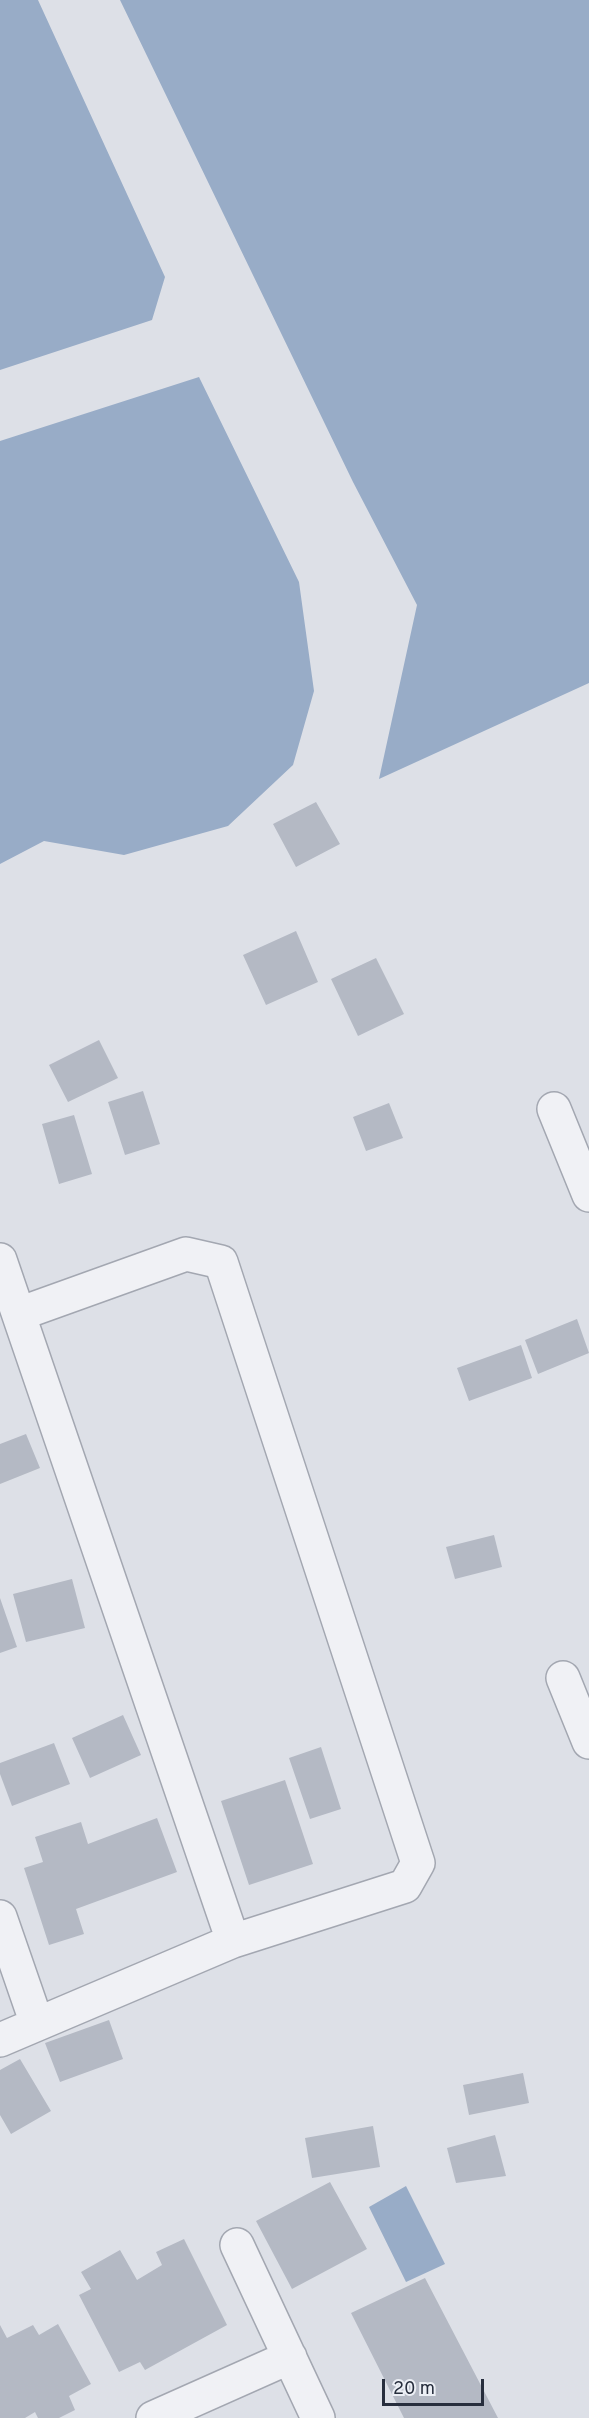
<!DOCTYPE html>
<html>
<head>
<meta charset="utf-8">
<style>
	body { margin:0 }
	#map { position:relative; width:589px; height:2418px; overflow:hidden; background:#dde0e7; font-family:Overpass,sans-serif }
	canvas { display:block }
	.scale { position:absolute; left:382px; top:2379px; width:102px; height:27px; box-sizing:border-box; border:3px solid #272e3d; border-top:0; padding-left:8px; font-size:18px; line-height:21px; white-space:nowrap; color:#272e3d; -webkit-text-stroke:4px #eceff5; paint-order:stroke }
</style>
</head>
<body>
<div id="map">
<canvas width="589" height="2418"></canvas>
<div class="scale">20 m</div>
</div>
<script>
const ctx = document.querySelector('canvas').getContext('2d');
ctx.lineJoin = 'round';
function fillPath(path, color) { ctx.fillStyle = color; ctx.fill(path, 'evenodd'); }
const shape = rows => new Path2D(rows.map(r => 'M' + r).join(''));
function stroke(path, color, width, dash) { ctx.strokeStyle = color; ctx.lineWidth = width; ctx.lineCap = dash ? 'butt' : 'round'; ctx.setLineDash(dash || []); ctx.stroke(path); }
fillPath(shape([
	[0,0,38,0,165,277,152,320,0,370],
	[120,0,589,0,589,683,379,779,417,605,353,482],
	[199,377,299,582,314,691,293,765,228,826,124,855,44,841,0,864,0,441],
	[406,2186,445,2264,406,2282,369,2207]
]), '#98acc7');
fillPath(shape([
	[316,802,340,844,296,867,273,824],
	[296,931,318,982,266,1005,243,955],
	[376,958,404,1014,358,1036,331,979],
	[99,1040,118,1078,68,1102,49,1065],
	[143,1091,160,1144,125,1155,108,1102],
	[389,1103,403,1138,366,1151,353,1117],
	[74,1115,92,1174,59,1184,42,1124],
	[577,1319,589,1353,538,1374,525,1340],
	[521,1345,532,1378,469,1401,457,1368],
	[26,1434,40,1468,0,1484,0,1444],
	[494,1535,502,1567,455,1579,446,1547],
	[72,1579,85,1628,26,1642,13,1594],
	[0,1598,17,1647,0,1653],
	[123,1715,141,1755,90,1778,72,1738],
	[54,1743,70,1784,12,1806,0,1774,0,1763],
	[321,1747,341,1809,310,1819,289,1758],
	[285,1780,313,1864,249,1885,221,1801],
	[157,1818,177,1872,76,1909,84,1934,49,1945,24,1868,43,1862,35,1837,81,1822,88,1844],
	[109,2020,123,2059,60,2082,45,2043],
	[20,2059,51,2111,11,2134,0,2115,0,2070],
	[523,2073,529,2103,469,2115,463,2085],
	[373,2126,380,2167,312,2178,305,2138],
	[495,2135,506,2176,456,2183,447,2148],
	[330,2182,367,2249,292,2289,256,2221],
	[184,2239,227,2325,145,2370,140,2362,119,2372,79,2295,91,2289,81,2272,120,2250,137,2280,162,2265,156,2252],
	[425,2278,498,2418,404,2418,351,2313],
	[58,2324,91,2384,69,2396,75,2410,59,2418,38,2418,35,2412,25,2418,0,2418,0,2325,7,2338,33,2325,39,2335]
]), '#b4b9c4');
const minor = shape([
	[554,1109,589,1195],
	[0,1260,233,1941],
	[563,1678,589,1742],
	[0,1917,37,2024],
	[0,2040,233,1941,405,1886,418,1863,221,1262,186,1254,19,1314],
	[237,2245,318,2418],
	[153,2418,290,2357]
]);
stroke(minor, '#a3a7b1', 36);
stroke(minor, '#f0f1f5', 33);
</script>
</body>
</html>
